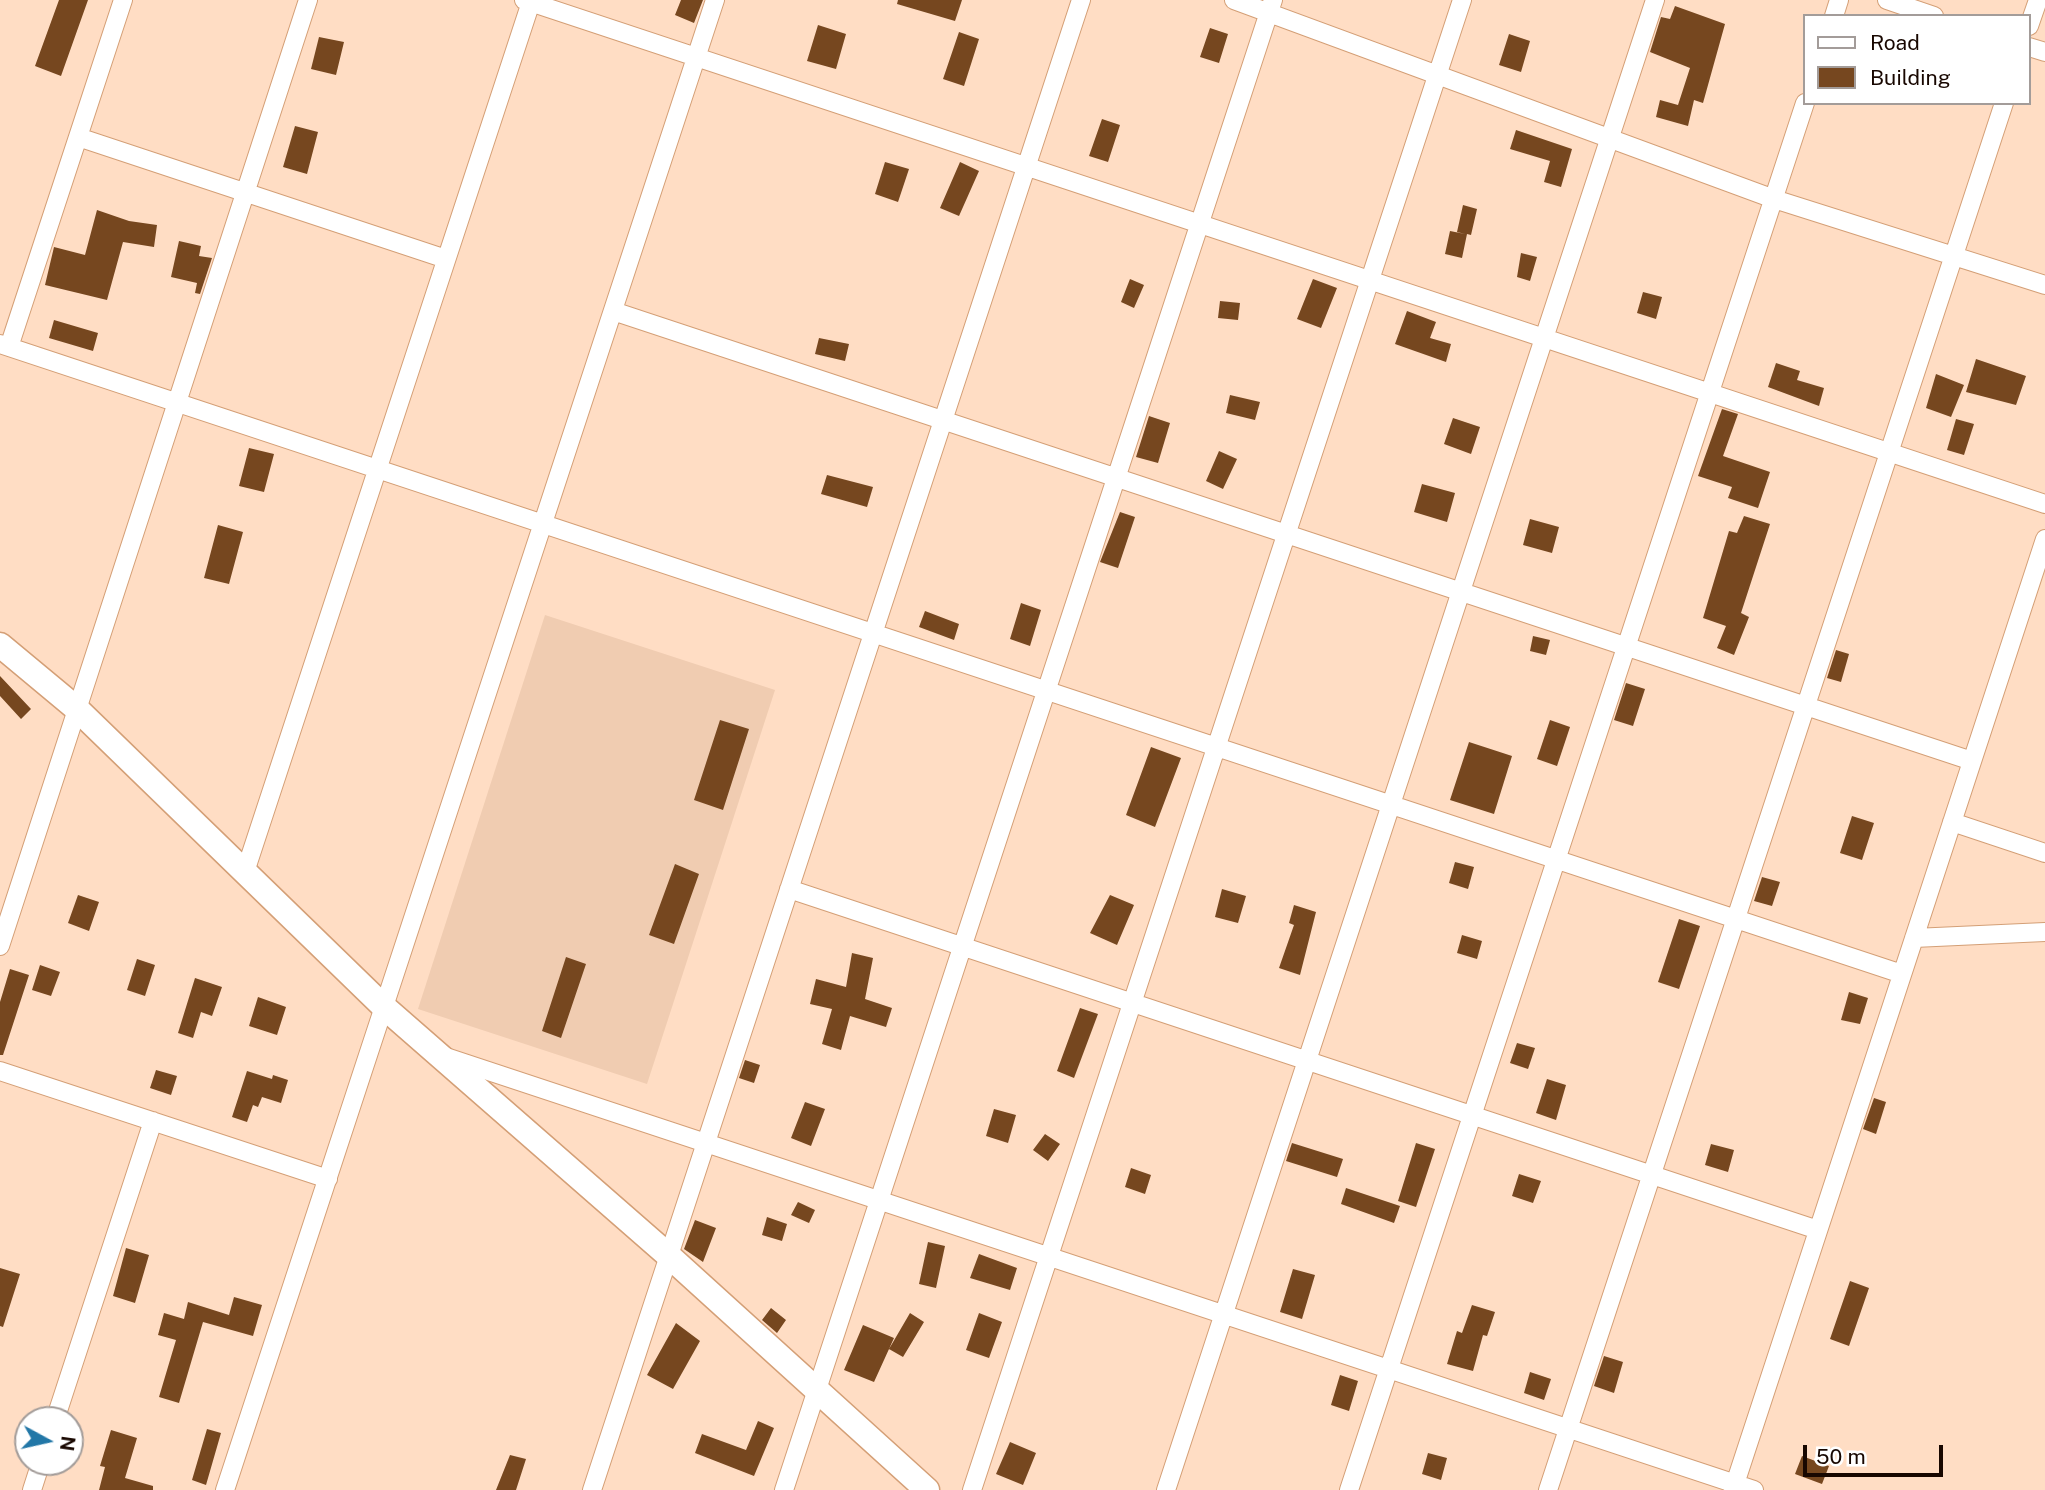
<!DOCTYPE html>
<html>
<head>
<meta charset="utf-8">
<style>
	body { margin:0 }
	#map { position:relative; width:2045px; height:1490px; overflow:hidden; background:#ffddc4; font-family:"Public Sans",sans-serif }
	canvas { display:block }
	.legend { position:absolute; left:1803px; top:14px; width:228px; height:91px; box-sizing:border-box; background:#fff; border:2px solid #a39c99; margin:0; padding:9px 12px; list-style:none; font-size:21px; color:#180700 }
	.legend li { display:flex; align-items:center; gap:14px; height:35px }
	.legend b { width:35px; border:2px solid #a39c99 }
	.north { position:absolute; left:14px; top:1406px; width:70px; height:70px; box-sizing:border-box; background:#fff; border:2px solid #a39c99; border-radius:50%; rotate:98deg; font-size:19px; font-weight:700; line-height:28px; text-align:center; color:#180700 }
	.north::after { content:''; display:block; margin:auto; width:24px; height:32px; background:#2277a7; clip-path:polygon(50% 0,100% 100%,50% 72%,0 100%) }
	.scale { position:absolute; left:1803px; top:1445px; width:140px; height:32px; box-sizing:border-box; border:4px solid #180700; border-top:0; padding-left:9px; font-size:21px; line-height:24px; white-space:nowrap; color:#180700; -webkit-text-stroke:5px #fff; paint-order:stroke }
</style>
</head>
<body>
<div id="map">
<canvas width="2045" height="1490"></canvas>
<ul class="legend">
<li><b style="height:9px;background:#fff"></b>Road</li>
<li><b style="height:19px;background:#76471f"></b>Building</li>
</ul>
<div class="north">N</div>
<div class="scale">50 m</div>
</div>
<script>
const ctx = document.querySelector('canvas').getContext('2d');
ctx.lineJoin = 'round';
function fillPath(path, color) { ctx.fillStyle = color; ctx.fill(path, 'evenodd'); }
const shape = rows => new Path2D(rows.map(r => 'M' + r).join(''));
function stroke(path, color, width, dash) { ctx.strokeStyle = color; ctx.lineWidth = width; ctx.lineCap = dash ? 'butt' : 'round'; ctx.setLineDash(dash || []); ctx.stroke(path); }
fillPath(shape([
	[545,615,775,690,647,1084,418,1009]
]), '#f0ccb1');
fillPath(shape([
	[59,0,88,0,61,76,35,66],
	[681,0,703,0,694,23,675,15],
	[898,0,962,0,955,21,897,4],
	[1675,6,1725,24,1703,103,1694,100,1688,126,1656,117,1660,100,1678,105,1690,68,1650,52,1661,17,1670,19],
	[818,25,846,34,836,69,807,61],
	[1210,28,1228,34,1219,63,1200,57],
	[959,32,979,39,964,86,943,79],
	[1509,34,1530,41,1521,72,1499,65],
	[319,37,344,42,336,75,311,69],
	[1102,119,1120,125,1108,162,1089,156],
	[295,126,318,132,307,174,283,167],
	[1516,130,1572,149,1561,187,1544,182,1550,161,1510,149],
	[885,162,909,169,898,202,875,194],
	[960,162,979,171,959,216,940,208],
	[1463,205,1477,209,1471,235,1467,234,1462,258,1445,254,1450,231,1465,234,1457,232],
	[97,210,129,221,157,225,154,247,123,242,107,300,45,285,54,247,85,255],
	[179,241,201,246,199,256,212,258,200,294,195,293,197,283,171,277],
	[1521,253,1537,257,1530,281,1517,277],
	[1130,279,1144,285,1134,308,1121,302],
	[1313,279,1337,288,1321,328,1297,319],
	[1643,292,1662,297,1656,319,1637,313],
	[1220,301,1240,303,1238,320,1218,318],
	[1407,311,1436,322,1430,338,1451,344,1446,362,1395,344],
	[54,320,98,333,93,351,49,338],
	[819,338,849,344,845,361,815,354],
	[1976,359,2026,376,2016,405,1966,392],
	[1776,363,1800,371,1797,380,1824,388,1819,406,1768,387],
	[1936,374,1964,385,1951,417,1926,408],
	[1230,395,1260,402,1255,420,1226,413],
	[1722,409,1738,414,1723,456,1770,472,1758,508,1728,498,1732,487,1698,476],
	[1149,416,1170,423,1158,463,1136,457],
	[1453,418,1480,427,1471,454,1444,444],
	[1956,419,1974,424,1964,455,1947,450],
	[249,448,274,454,264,492,239,486],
	[1219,451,1237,459,1223,489,1206,481],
	[827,475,873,487,867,507,821,494],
	[1422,484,1455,493,1447,522,1414,512],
	[1120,512,1135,517,1118,568,1100,562],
	[1744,516,1770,524,1741,613,1749,617,1734,655,1717,648,1726,626,1703,618,1729,531,1737,533],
	[1530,519,1559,527,1552,553,1523,545],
	[218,525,243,532,229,584,204,578],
	[1021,603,1041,610,1030,646,1010,639],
	[925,611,959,624,954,640,919,627],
	[1533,636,1550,640,1546,655,1530,651],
	[1836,650,1849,654,1841,682,1827,678],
	[0,676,31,709,21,719,0,696],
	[1626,683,1645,689,1633,726,1614,720],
	[720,720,749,729,723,810,694,800],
	[1550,720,1570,727,1557,766,1537,759],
	[1469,742,1512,756,1494,814,1450,800],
	[1151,747,1181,758,1155,827,1126,815],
	[1852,816,1874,823,1862,860,1840,853],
	[1455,862,1474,867,1468,889,1449,883],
	[675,864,699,874,674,944,649,935],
	[1762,877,1780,882,1772,906,1754,901],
	[1222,889,1246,896,1238,923,1215,917],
	[78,895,99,902,89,931,68,923],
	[1110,895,1134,905,1117,945,1090,933],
	[1294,905,1316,912,1300,975,1279,968,1294,925,1289,923],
	[1679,919,1700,926,1679,989,1658,982],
	[1462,935,1482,941,1477,959,1457,953],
	[852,953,873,958,865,999,892,1008,886,1027,850,1016,841,1050,822,1044,832,1009,810,1004,816,979,846,987],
	[566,957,586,964,561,1038,542,1031],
	[137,959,155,965,145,996,127,990],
	[40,965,60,972,51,996,32,990],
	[10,969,29,975,3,1055,0,1055,0,1002],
	[195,978,222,987,212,1016,201,1012,193,1038,178,1033],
	[1849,992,1868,998,1860,1024,1841,1020],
	[258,997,286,1007,277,1035,249,1026],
	[1080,1008,1098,1014,1074,1078,1057,1071],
	[1517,1043,1535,1048,1528,1069,1510,1063],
	[745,1060,760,1065,754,1083,739,1078],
	[156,1070,177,1076,171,1095,150,1088],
	[247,1071,272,1079,273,1075,288,1080,281,1103,262,1097,258,1107,253,1105,247,1122,232,1117],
	[1547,1079,1566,1085,1556,1120,1536,1113],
	[1874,1098,1886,1102,1876,1134,1863,1129],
	[805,1102,825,1109,811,1146,791,1138],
	[994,1109,1016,1115,1008,1143,986,1136],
	[1045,1134,1060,1144,1048,1161,1033,1150],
	[1292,1143,1343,1159,1337,1177,1286,1161],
	[1416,1143,1435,1149,1416,1207,1398,1201],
	[1711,1144,1734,1150,1728,1172,1705,1165],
	[1131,1168,1151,1175,1145,1194,1125,1187],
	[1519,1174,1541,1181,1533,1203,1512,1196],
	[1346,1188,1400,1206,1394,1223,1341,1204],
	[798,1202,815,1210,809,1223,791,1215],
	[767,1217,787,1224,782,1241,762,1235],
	[695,1220,716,1228,703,1262,684,1249],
	[928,1242,945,1246,936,1288,919,1284],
	[126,1248,149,1255,135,1303,113,1296],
	[979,1254,1017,1268,1010,1290,970,1278],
	[0,1268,20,1274,3,1327,0,1326],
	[1293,1269,1315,1275,1302,1319,1280,1312],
	[1850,1281,1869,1288,1849,1346,1830,1339],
	[234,1297,262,1305,253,1336,203,1322,179,1403,159,1397,176,1340,158,1335,164,1313,184,1319,188,1302,229,1315],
	[1472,1305,1495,1312,1487,1336,1483,1335,1473,1371,1447,1364,1457,1331,1462,1333],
	[771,1308,786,1320,777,1333,762,1320],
	[910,1313,924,1322,903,1357,889,1349],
	[979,1313,1002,1322,989,1358,966,1350],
	[676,1323,700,1341,673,1389,647,1375],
	[863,1325,894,1338,874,1382,844,1370],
	[1604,1356,1623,1362,1614,1393,1594,1386],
	[1530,1372,1551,1379,1544,1400,1524,1393],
	[1340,1375,1358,1381,1349,1411,1331,1405],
	[758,1421,774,1428,754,1476,695,1453,702,1434,746,1450],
	[207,1429,221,1433,206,1485,192,1480],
	[111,1430,137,1438,125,1478,153,1486,153,1490,99,1490,105,1467,100,1466],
	[1010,1442,1036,1453,1023,1485,996,1474],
	[1428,1453,1447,1458,1441,1480,1422,1474],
	[510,1455,526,1459,516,1490,496,1490],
	[1802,1456,1829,1466,1822,1484,1795,1474]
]), '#76471f');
const street = shape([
	[524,0,2045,504],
	[1234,0,1774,199,2045,285],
	[1887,0,1934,16],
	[1834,16,1839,0],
	[2029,26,2038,0],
	[2029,47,2045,52],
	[78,137,446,259],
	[613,311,1972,761],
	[0,344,1902,974],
	[9,347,123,0],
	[1952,822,2045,853],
	[245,872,531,2],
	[789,889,1818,1230],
	[1914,938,2045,932],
	[0,946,308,0],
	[446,1057,1754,1490],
	[0,1071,328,1179],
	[55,1420,153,1121],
	[32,1490,41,1462],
	[225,1490,715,0],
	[592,1490,1081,0],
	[784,1490,1273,0],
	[972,1490,1462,0],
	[1166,1490,1655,0],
	[1349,1490,1805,103],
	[1548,1490,2004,103],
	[1733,1490,2045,539]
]);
const secondary = shape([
	[0,645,77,709,384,1007,669,1256,927,1490]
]);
stroke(street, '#d49f76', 20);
stroke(secondary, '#d49f76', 27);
stroke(street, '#fff', 18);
stroke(secondary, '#fff', 24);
</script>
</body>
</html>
